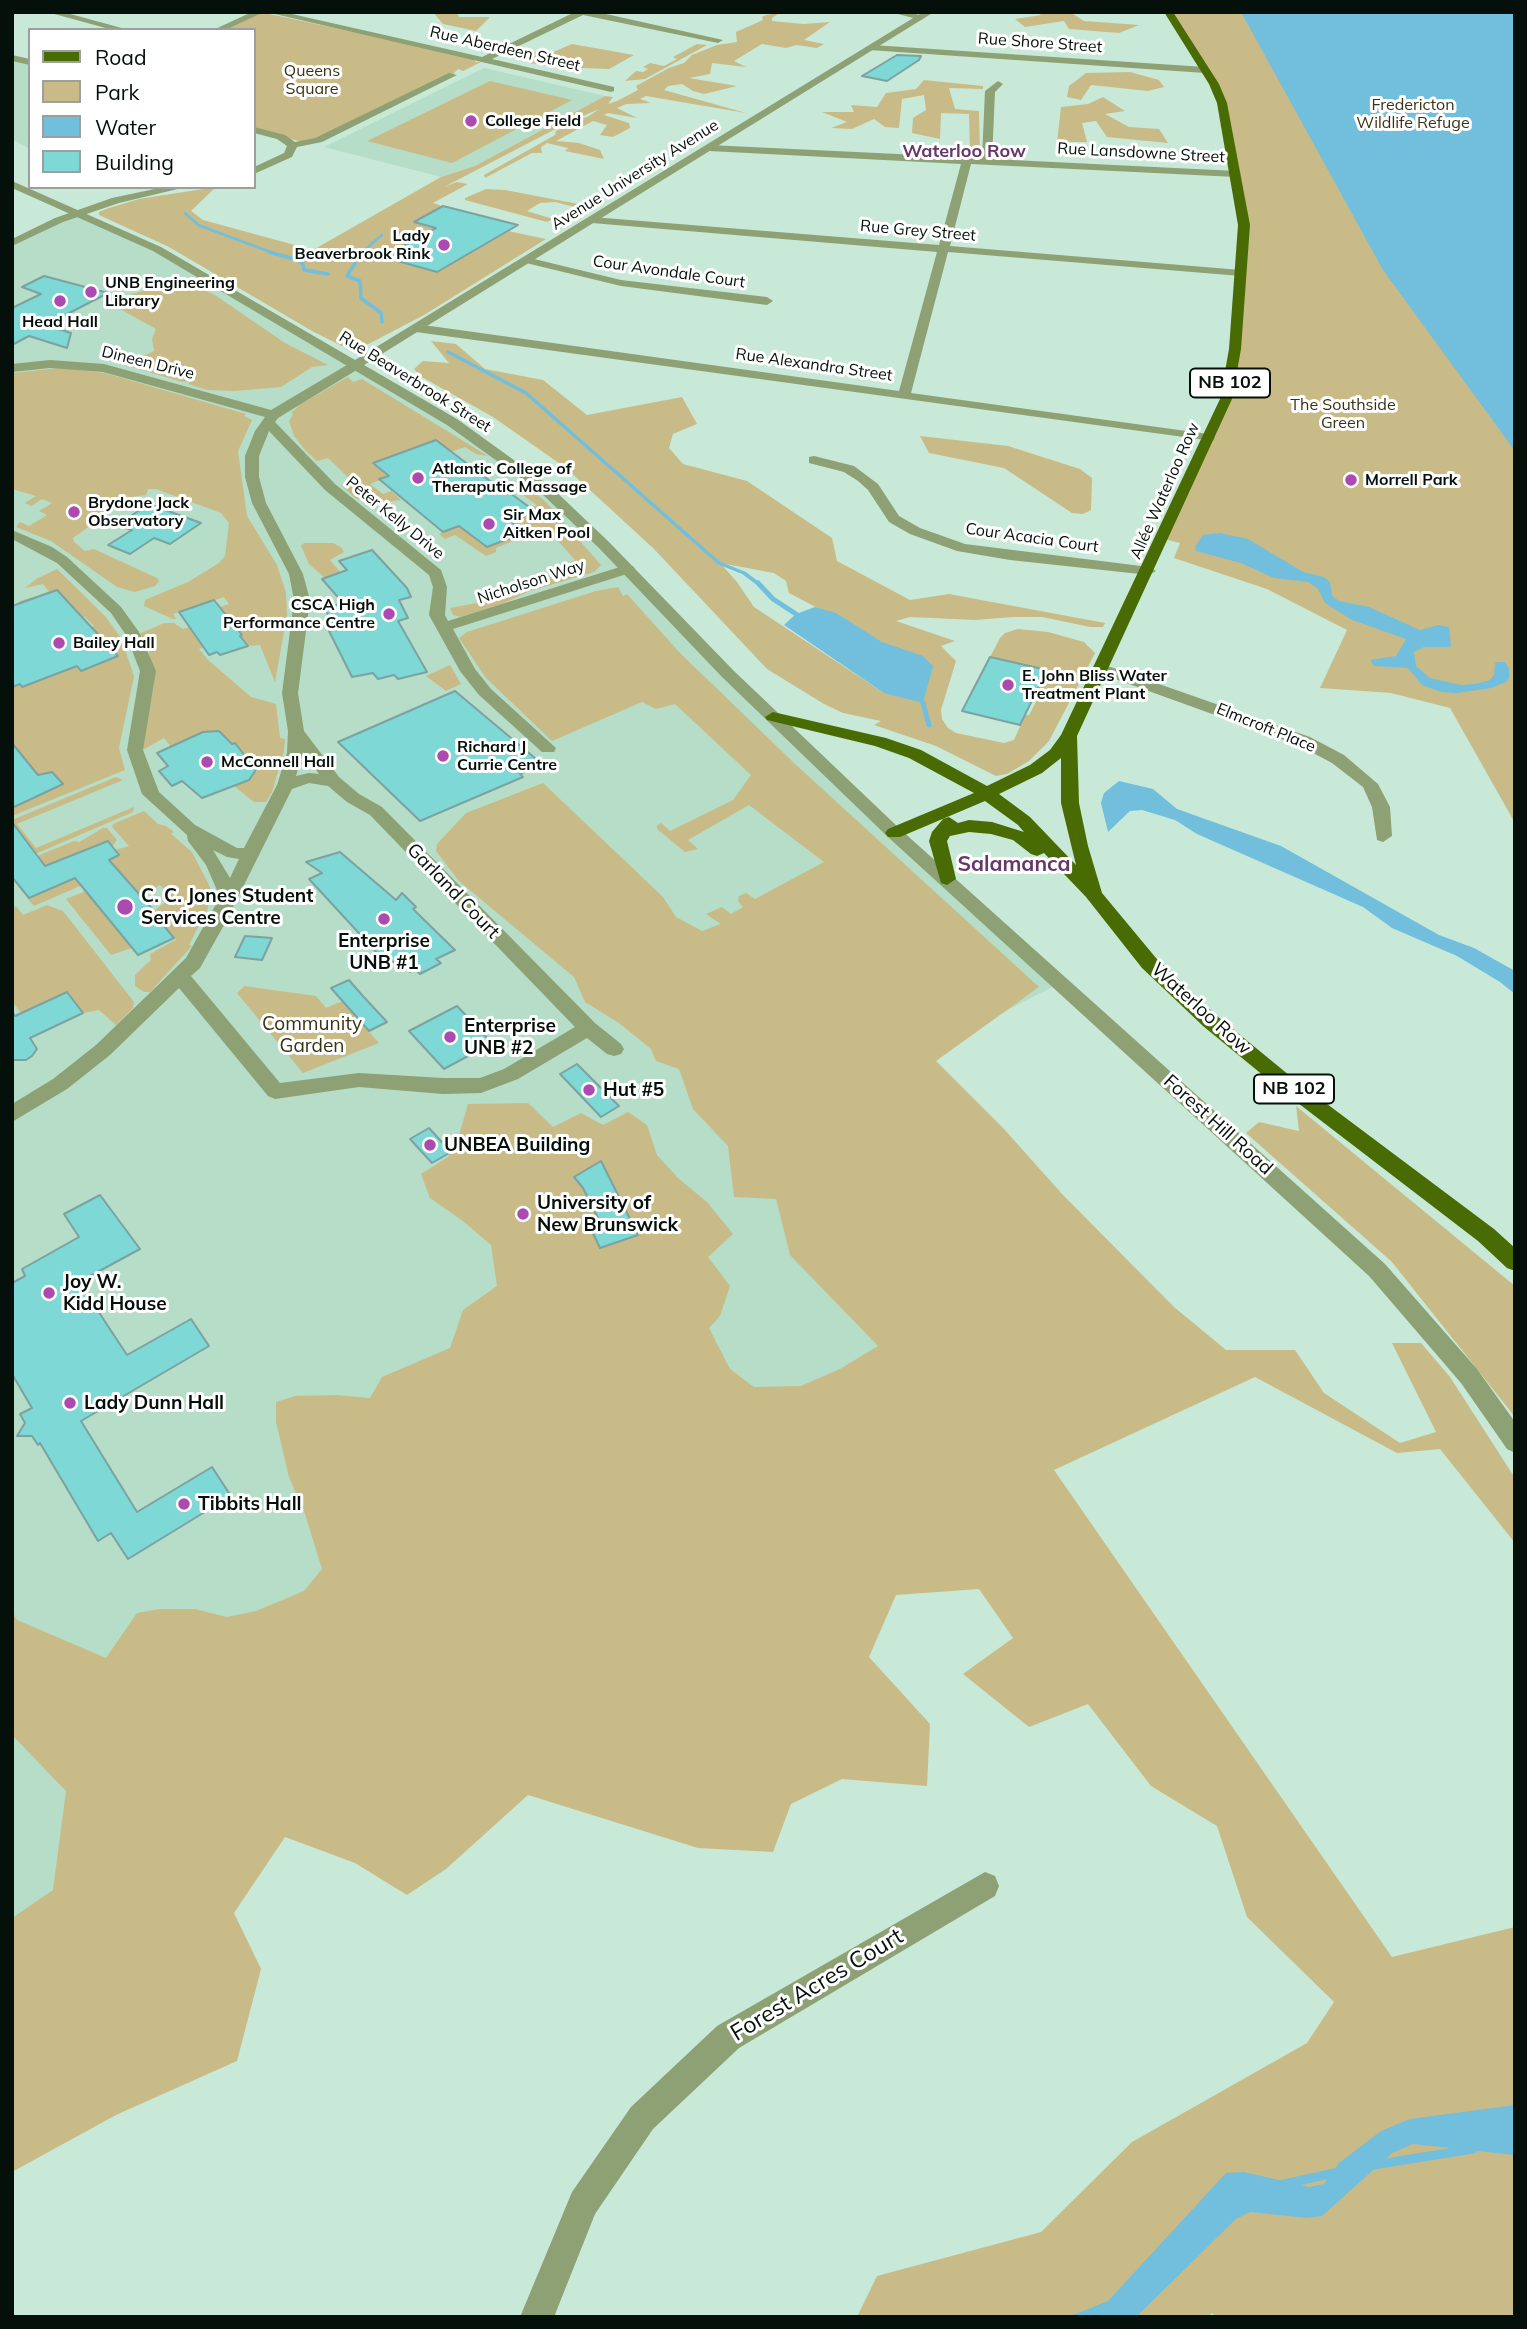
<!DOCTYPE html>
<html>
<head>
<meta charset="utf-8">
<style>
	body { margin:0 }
	#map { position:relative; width:1527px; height:2329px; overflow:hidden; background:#c8e9d7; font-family:Mulish,sans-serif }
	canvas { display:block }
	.frame { position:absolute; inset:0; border:14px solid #05100a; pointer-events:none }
	.legend { position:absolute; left:28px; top:28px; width:228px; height:161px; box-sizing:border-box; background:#fff; border:2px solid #9b9f9d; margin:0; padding:9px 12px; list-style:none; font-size:21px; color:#05100a }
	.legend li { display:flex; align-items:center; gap:14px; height:35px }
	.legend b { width:35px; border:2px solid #9b9f9d }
</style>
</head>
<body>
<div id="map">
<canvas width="1527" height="2329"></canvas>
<div class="frame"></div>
<ul class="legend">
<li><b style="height:9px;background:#496b03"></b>Road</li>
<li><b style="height:19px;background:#c9bb87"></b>Park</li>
<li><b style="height:19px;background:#72bedd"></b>Water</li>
<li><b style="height:19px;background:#7dd8d6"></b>Building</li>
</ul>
</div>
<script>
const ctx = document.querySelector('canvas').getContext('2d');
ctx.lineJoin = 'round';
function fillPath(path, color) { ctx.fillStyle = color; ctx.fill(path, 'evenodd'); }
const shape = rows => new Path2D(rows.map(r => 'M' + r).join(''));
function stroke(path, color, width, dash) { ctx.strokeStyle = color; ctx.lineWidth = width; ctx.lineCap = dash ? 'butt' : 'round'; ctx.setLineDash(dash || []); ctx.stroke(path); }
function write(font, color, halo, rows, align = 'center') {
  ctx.font = font + ' Mulish,sans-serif'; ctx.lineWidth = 6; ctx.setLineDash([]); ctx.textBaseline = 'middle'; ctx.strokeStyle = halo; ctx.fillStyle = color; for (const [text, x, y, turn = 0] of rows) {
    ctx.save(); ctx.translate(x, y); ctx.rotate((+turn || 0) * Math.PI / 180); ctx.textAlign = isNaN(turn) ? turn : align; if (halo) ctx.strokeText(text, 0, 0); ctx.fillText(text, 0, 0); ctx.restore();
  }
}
fillPath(shape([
	[12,58,30,62,30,149,12,139],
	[484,68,605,96,475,166,441,177,324,147],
	[76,214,133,238,384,381,545,489,683,629,1062,982,914,1058,1153,1370,12,1978,12,243]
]), '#b5ddc7');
fillPath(shape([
	[260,12,475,58,475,62,481,62,463,71,458,69,452,75,307,143,254,130,254,30,217,30],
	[433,12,457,12,459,17,490,17,476,31,443,24],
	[781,12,772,18,772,21,804,24,830,22,804,40,824,44,817,48,796,45,786,48,762,44,734,61,746,67,712,63,710,74,689,78,737,86,704,94,693,91,682,84,668,86,664,90,746,113,646,96,640,99,651,103,626,104,617,108,637,118,608,113,604,115,629,123,630,128,613,137,600,135,607,125,593,121,556,141,579,143,600,150,604,159,565,151,568,148,547,143,541,147,542,153,532,153,485,178,484,175,555,135,556,131,589,116,599,109,567,123,444,187,457,182,468,184,433,203,442,206,415,222,436,228,384,257,437,272,508,231,546,239,424,315,359,349,342,346,312,331,169,247,99,215,99,212,109,208,139,199,216,187,191,211,203,220,313,250,441,177,475,166,605,96,613,97,608,104,617,101,638,90,636,86,669,68,684,63,692,55,717,45,737,42,736,32,763,20,762,17,766,15],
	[1038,12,1070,12,1084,21,1139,25,1119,33,1069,29,1064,21,1025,27,1015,19,1041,15],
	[1168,12,1515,12,1515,823,1450,708,1391,693,1320,688,1347,630,1267,589,1174,558,1180,543,1164,539,1226,400,1244,225,1222,103],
	[572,44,634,55,609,69,555,67,530,63,517,54,522,51,551,53],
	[697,44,707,45,645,79,625,81,636,71,643,72,648,69,643,67,650,63,664,66,677,59,673,57],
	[1130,72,1159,80,1164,87,1148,91,1091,85,1081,100,1067,97,1069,86,1086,73],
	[924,80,983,86,983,89,949,88,955,109,979,111,980,155,970,154,969,114,941,113,940,139,912,133,913,118,926,110,924,95,902,99,899,128,885,127,874,119,852,129,831,128,847,122,822,112,854,112,851,105,877,107,886,93,916,89],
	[490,81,572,100,452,163,367,141],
	[1103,97,1125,111,1105,114,1129,127,1159,129,1168,143,1107,137,1096,121,1082,123,1087,142,1057,142,1061,107,1088,104],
	[486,189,505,190,589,206,587,210,555,202,540,203,527,211,553,219,547,222,465,200,465,198],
	[181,279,215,295,285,343,328,365,312,367,281,387,234,391,207,390,188,384,191,381,182,382,125,365,154,351,152,339,156,329,109,303,116,299],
	[431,341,456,344,485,369,543,380,587,415,682,397,697,424,673,434,669,448,683,464,747,481,832,538,837,561,910,600,949,594,1105,623,1103,627,1090,627,1042,617,1013,617,975,620,910,617,896,621,955,641,941,646,956,661,941,710,942,719,948,728,956,733,1004,743,1014,740,1025,715,1029,715,1036,702,1032,700,1047,670,990,657,1000,638,1005,633,1018,629,1048,632,1084,642,1095,653,1049,741,1029,761,1007,774,996,776,936,746,874,725,881,721,843,713,824,704,767,669,654,549,566,468,493,417,420,376,414,369,423,361,449,363],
	[720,563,774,573,786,581,789,593,882,642,884,693,754,607,737,582],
	[59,368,105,373,246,414,244,416,252,420,238,451,247,516,277,565,286,593,287,615,275,682,260,645,248,646,220,607,229,604,224,597,173,614,176,619,173,619,144,606,145,600,188,582,219,563,225,556,229,523,221,513,156,489,148,489,146,495,131,497,73,538,74,542,85,551,94,549,157,578,159,581,155,586,135,592,117,587,51,541,16,527,20,522,29,526,47,515,39,511,52,503,42,499,31,506,25,503,36,496,12,489,12,373],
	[348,377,353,382,362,379,488,456,476,454,465,447,451,452,436,440,374,463,389,476,370,484,383,494,391,491,401,500,370,504,355,498,342,486,353,482,328,458,317,461,306,451,294,436,289,421,293,414,291,413,301,404],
	[920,436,1008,446,1080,469,1092,478,1091,510,1083,514,1072,513,1004,468,929,453],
	[532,491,545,501,601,565,594,572,530,591,500,605,460,617,453,615,450,608,477,603,571,571,565,565,575,560,552,534,539,539,530,534,496,548,496,552,486,556,455,535,445,539,439,534,521,501,531,508,537,505,523,495],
	[304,543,333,543,341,547,344,552,330,560,341,573,325,578,309,564,301,546],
	[57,569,105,616,121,638,134,676,119,748,125,770,12,816,12,808,63,784,52,772,36,776,12,743,12,687,20,684,23,687,64,652,81,670,118,656,91,628,94,626,85,617,18,604,20,601,49,592,43,584,25,588,38,578],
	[618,587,623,596,627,594,680,653,794,763,1039,987,936,1061,1004,1129,1063,1195,1174,1307,1226,1350,1295,1350,1324,1393,1400,1443,1436,1432,1392,1343,1421,1343,1450,1377,1515,1478,1515,1543,1440,1449,1397,1453,1255,1377,1054,1470,1392,1957,1515,1927,1515,2317,1214,2317,1213,2313,1206,2317,857,2317,877,2276,1041,2232,1132,2142,1307,2043,1334,2002,1247,1917,1217,1826,1151,1786,1088,1704,1029,1727,963,1674,1013,1638,979,1589,896,1595,869,1657,930,1724,927,1786,842,1779,791,1804,773,1852,698,1848,528,1795,446,1869,407,1895,355,1863,285,1837,234,1913,261,1969,237,2061,116,2115,12,2172,12,1918,53,1890,66,1791,12,1735,12,1611,17,1620,106,1658,137,1613,160,1609,195,1609,227,1617,256,1611,304,1591,322,1569,305,1514,289,1477,276,1422,276,1402,295,1396,337,1395,370,1398,382,1377,450,1348,463,1310,497,1286,491,1245,463,1221,430,1198,421,1174,448,1157,460,1132,468,1104,528,1103,553,1127,581,1113,603,1125,628,1112,647,1125,657,1155,678,1178,707,1202,733,1234,708,1257,730,1286,720,1316,709,1328,730,1369,754,1387,801,1386,840,1369,878,1346,790,1255,776,1199,734,1197,728,1146,693,1109,679,1069,656,1061,651,1049,619,1023,585,1002,574,977,459,881,436,851,437,844,466,813,543,783,663,897,676,917,702,931,721,924,706,914,722,907,731,914,743,907,738,901,739,896,746,893,755,899,824,862,749,805,688,840,698,849,685,852,657,829,657,826,661,823,670,831,733,800,751,775,675,704,656,709,642,702,552,741,486,678,459,638,467,632,596,591],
	[164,623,174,623,183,629,190,627,206,646,199,649,208,660,251,697,276,704,280,738,285,739,284,751,272,792,266,802,254,802,233,785,249,780,251,775,258,771,235,743,203,732,192,739,171,747,164,738,141,751,154,685,149,652,139,634],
	[450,665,461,684,446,691,426,676],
	[116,777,123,780,17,824,36,848,134,807,133,812,12,864,25,839,12,827,12,820],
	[144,811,158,824,166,826,174,832,171,834,192,852,210,887,208,908,189,945,192,946,150,992,144,992,135,986,135,975,151,960,150,954,177,939,174,938,154,911,172,897,160,885,142,896,108,860,119,855,115,850,129,846,112,827,113,824],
	[103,828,107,828,117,840,115,843,112,846,95,845,23,876,25,861,74,841,79,842],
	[81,875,87,883,34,906,27,898],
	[86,891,132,948,111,955,66,899],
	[47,905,63,911,134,1002,133,1008,116,1025,99,1010,83,1013,67,992,21,1013,12,1001,12,908,16,906,23,915],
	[244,986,316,996,326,1008,342,1001,379,1043,303,1073,237,993],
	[1296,1106,1515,1286,1515,1417,1392,1262,1246,1133,1259,1122,1299,1131]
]), '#c9bb87');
fillPath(shape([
	[1241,12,1515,12,1515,451,1383,270],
	[1220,533,1248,539,1303,572,1324,577,1330,582,1332,596,1339,601,1369,607,1420,630,1438,625,1449,627,1451,645,1449,647,1424,647,1414,652,1416,666,1430,678,1461,685,1475,684,1490,680,1494,675,1495,663,1498,662,1505,662,1509,669,1509,678,1506,682,1491,688,1457,693,1441,692,1422,685,1408,668,1374,666,1370,660,1396,656,1406,639,1352,620,1325,603,1318,589,1308,582,1274,578,1241,563,1196,551,1195,547,1203,535],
	[815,607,836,613,882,642,923,656,933,666,923,703,884,693,784,625,796,614],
	[1119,781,1153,789,1177,809,1281,846,1439,935,1474,948,1515,971,1515,994,1500,982,1457,956,1392,928,1363,907,1197,834,1175,820,1142,810,1130,811,1108,832,1101,803,1104,793],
	[1515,2105,1515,2155,1413,2144,1392,2153,1322,2216,1307,2218,1250,2212,1236,2219,1136,2317,1068,2317,1108,2301,1226,2173,1244,2172,1309,2187,1324,2184,1339,2163,1381,2131,1410,2119]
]), '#72bedd');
stroke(shape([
	[185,213,198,225,276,254],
	[360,254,382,235]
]), '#72bedd', 2.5);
stroke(shape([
	[269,252,298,260,303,264,304,270,328,274],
	[362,252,347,276,360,281,361,298,381,313,382,322],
	[448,352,526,393,719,563,744,573,760,585]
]), '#72bedd', 3.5);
stroke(shape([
	[758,583,773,599,796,614],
	[923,703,929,725]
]), '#72bedd', 5);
stroke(shape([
	[1373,2165,1473,2149],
	[1284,2184,1339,2172]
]), '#72bedd', 9);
const building = shape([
	[897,55,921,56,919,60,887,81,862,76,897,55],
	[443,206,518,225,437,272,383,257,436,228,414,222,443,206],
	[44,276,108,293,46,325,71,333,67,348,29,336,12,345,12,308,41,294,22,287,44,276],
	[436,440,507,494,510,493,536,512,511,522,526,532,487,547,459,526,443,532,379,479,389,476,373,463,436,440],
	[149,504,201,523,170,544,154,538,130,554,108,545,132,530,117,525,149,504],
	[372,550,407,588,411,597,399,600,408,618,398,621,427,672,398,679,394,675,378,679,373,673,352,677,329,631,337,629,324,608,343,603,322,579,347,570,339,561,372,550],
	[57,590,118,656,81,671,77,666,22,687,20,684,12,687,12,606,57,590],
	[214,600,242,635,240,636,248,646,220,655,217,652,209,655,179,612,214,600],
	[990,657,1047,670,1020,725,962,711,990,657],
	[455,691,542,764,520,774,523,777,420,821,338,742,455,691],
	[219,731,232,744,235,743,256,770,249,780,202,798,182,781,172,786,159,771,168,766,157,753,203,732,219,731],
	[12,743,38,775,52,772,63,784,12,808,12,743],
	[12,822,45,866,108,841,119,855,109,860,162,920,160,921,174,938,138,955,75,878,29,898,12,877,12,822],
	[340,852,396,900,402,893,416,907,413,909,455,950,436,959,441,963,420,974,415,969,410,972,405,967,380,956,309,879,322,873,306,862,340,852],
	[245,936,272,938,262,960,235,957,245,936],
	[349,980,362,995,387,1022,369,1031,331,988,349,980],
	[67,992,83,1013,30,1038,37,1049,32,1056,26,1060,12,1060,12,1012,15,1016,67,992],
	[457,1006,492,1043,444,1069,409,1031,457,1006],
	[577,1064,619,1106,601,1117,560,1074,577,1064],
	[429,1128,451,1152,432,1163,410,1139,429,1128],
	[601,1161,638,1235,600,1248,590,1227,601,1224,583,1188,574,1177,601,1161],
	[100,1195,140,1249,79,1282,127,1355,191,1319,209,1346,81,1421,137,1512,212,1467,231,1496,128,1559,111,1533,98,1541,40,1443,38,1445,32,1436,17,1436,25,1423,20,1414,32,1408,12,1374,12,1283,25,1276,22,1269,79,1237,64,1214,100,1195]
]);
fillPath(building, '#7dd8d6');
stroke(building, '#7ca2a1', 2);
fillPath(shape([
	[47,12,63,12,129,30,113,30,47,12],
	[252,12,264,12,225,30,213,30,252,12],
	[266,12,283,12,482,57,575,12,597,12,723,40,718,43,583,15,492,59,614,87,614,91,611,92,266,12],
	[890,12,910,12,925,17,921,20,890,12],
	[872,45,1205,67,1210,70,1205,73,869,50,867,48,872,45],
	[12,55,30,59,30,65,12,61,12,55],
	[449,73,457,75,322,142,297,147,292,157,254,174,254,167,284,153,287,146,277,139,254,133,254,127,285,135,295,142,315,138,449,73],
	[998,81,1003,84,995,92,992,159,1236,171,1241,174,1236,177,971,164,950,246,1241,270,1247,273,1241,276,948,252,911,393,1208,434,1215,438,1213,441,416,332,410,328,416,324,899,391,937,252,592,223,587,220,592,217,939,245,961,164,709,151,704,148,709,145,982,158,985,91,998,81],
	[164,187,186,187,119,203,63,222,12,246,12,239,55,218,112,198,164,187],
	[526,257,621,280,767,297,773,301,767,305,621,286,522,262,522,258,526,257],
	[50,360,104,364,271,410,352,362,360,362,360,368,278,418,275,422,335,484,441,570,447,587,445,615,448,621,623,566,633,566,635,569,633,572,453,629,475,669,491,689,556,748,554,752,542,752,479,695,460,671,429,615,433,587,429,575,325,490,269,431,259,456,259,477,266,503,303,574,310,600,298,693,304,731,339,777,359,794,382,807,595,1023,621,1044,624,1049,621,1054,614,1056,607,1054,587,1038,518,1079,481,1093,443,1094,359,1087,275,1099,268,1096,179,988,110,1055,67,1089,12,1122,12,1104,53,1079,96,1045,186,958,220,897,206,865,188,841,187,835,142,794,127,750,140,671,126,635,111,613,57,563,12,539,12,530,52,547,67,557,121,607,139,632,156,671,143,750,159,792,195,825,237,848,244,848,277,785,287,753,288,731,282,693,294,600,289,574,252,503,245,477,245,456,255,431,265,417,103,372,50,368,12,372,12,364,50,360],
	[303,752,319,774,309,773,296,776,303,752],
	[309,783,328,786,347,802,370,815,575,1027,504,1069,480,1078,443,1078,359,1073,280,1083,191,976,200,968,224,925,292,789,309,783],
	[213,850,227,857,239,859,230,878,213,850],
	[814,456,854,466,878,484,899,516,920,528,965,544,1149,567,1156,571,1149,575,1010,560,957,551,910,534,889,522,868,490,858,481,844,472,809,463,809,457,814,456],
	[1102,664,1310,737,1344,755,1378,784,1390,807,1392,836,1383,842,1377,840,1372,807,1363,787,1332,763,1298,745,1096,672,1094,669,1102,664],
	[985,1872,995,1876,999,1886,995,1896,739,2048,653,2129,595,2214,554,2317,520,2317,572,2192,631,2107,717,2026,985,1872]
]), '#8da175');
fillPath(shape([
	[923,12,934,12,364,365,457,419,550,486,609,542,734,671,900,829,1385,1264,1477,1369,1515,1422,1515,1453,1507,1449,1461,1383,1369,1276,888,837,722,677,599,548,540,492,447,425,153,251,12,188,12,181,161,247,355,360,923,12]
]), '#8da175');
fillPath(shape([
	[1164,12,1173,12,1219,84,1227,103,1250,225,1241,349,1232,399,1077,736,1079,803,1088,846,1102,893,1156,958,1217,1016,1295,1080,1494,1229,1515,1248,1515,1271,1507,1268,1478,1241,1281,1090,1203,1026,1142,968,1086,897,1044,853,1037,856,1031,854,1013,840,991,834,969,832,950,836,947,841,956,879,947,885,941,883,929,841,932,832,943,819,949,817,958,823,969,820,992,822,1024,832,1018,825,985,801,900,837,888,837,885,833,888,829,974,793,909,758,875,746,767,720,765,717,773,712,886,738,921,750,987,786,1030,765,1050,750,1061,735,1220,399,1229,349,1238,225,1217,103,1209,84,1164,12],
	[1061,758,1061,803,1076,865,1030,817,999,794,1042,773,1061,758]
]), '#496b03');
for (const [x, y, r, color] of [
	[471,121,7,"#ac4ab1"],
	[444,245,7,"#ac4ab1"],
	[91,292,7,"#ac4ab1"],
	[60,301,7,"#ac4ab1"],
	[418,478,7,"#ac4ab1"],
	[1351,480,7,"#ac4ab1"],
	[74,512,7,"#ac4ab1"],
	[489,524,7,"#ac4ab1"],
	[389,614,7,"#ac4ab1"],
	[59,643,7,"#ac4ab1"],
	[1008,685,7,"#ac4ab1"],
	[443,756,7,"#ac4ab1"],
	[207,762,7,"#ac4ab1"],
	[125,907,9,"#ac4ab1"],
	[384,919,7,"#ac4ab1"],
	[450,1037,7,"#ac4ab1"],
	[589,1090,7,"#ac4ab1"],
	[430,1145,7,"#ac4ab1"],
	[523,1214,7,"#ac4ab1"],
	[49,1293,7,"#ac4ab1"],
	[70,1403,7,"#ac4ab1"],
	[184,1504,7,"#ac4ab1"]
]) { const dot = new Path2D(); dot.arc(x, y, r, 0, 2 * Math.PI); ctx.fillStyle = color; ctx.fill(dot); stroke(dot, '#fff', 2.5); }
write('16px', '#05100a', '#fff', [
	["Rue Shore Street",1040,43,4],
	["Rue Aberdeen Street",505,49,13],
	["Rue Lansdowne Street",1141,153,3],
	["Avenue University Avenue",635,175,-32],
	["Rue Grey Street",918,231,5],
	["Cour Avondale Court",669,272,8],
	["Dineen Drive",148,363,14],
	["Rue Alexandra Street",814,365,8],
	["Rue Beaverbrook Street",415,382,32],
	["Allée Waterloo Row",1165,491,-66],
	["Peter Kelly Drive",395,518,39],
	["Cour Acacia Court",1032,538,8],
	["Nicholson Way",531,582,-18],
	["Elmcroft Place",1266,728,22]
]);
write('16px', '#393214', '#fff', [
	["Queens",312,71],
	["Square",312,89],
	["Fredericton",1413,105],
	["Wildlife Refuge",1413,123],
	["The Southside",1343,405],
	["Green",1343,423]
]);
write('bold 16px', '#05100a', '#fff', [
	["College Field",485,121],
	["Lady",430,236,"right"],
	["Beaverbrook Rink",430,254,"right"],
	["UNB Engineering",105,283],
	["Library",105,301],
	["Head Hall",60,322,"center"],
	["Atlantic College of",432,469],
	["Theraputic Massage",432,487],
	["Morrell Park",1365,480],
	["Brydone Jack",88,503],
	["Observatory",88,521],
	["Sir Max",503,515],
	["Aitken Pool",503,533],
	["CSCA High",375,605,"right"],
	["Performance Centre",375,623,"right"],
	["Bailey Hall",73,643],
	["E. John Bliss Water",1022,676],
	["Treatment Plant",1022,694],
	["Richard J",457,747],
	["Currie Centre",457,765],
	["McConnell Hall",221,762]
], 'left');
write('bold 18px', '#673769', '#fff', [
	["Waterloo Row",964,152]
]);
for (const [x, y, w] of [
	[1230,383,80],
	[1294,1089,80]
]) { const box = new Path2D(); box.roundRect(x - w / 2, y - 14.5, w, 29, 5); ctx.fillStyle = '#fff'; ctx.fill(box); stroke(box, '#05100a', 2); }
write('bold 18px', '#05100a', null, [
	["NB 102",1230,383],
	["NB 102",1294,1089]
]);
write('19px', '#05100a', '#fff', [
	["Garland Court",453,891,46],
	["Waterloo Row",1201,1009,42],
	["Forest Hill Road",1218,1125,42]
]);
write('bold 19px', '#05100a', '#fff', [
	["C. C. Jones Student",141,896],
	["Services Centre",141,918],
	["Enterprise",384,941,"center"],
	["UNB #1",384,963,"center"],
	["Enterprise",464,1026],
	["UNB #2",464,1048],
	["Hut #5",603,1090],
	["UNBEA Building",444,1145],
	["University of",537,1203],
	["New Brunswick",537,1225],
	["Joy W.",63,1282],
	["Kidd House",63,1304],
	["Lady Dunn Hall",84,1403],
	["Tibbits Hall",198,1504]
], 'left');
write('19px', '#393214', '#fff', [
	["Community",312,1024],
	["Garden",312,1046]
]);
write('bold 21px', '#673769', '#fff', [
	["Salamanca",1014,865]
]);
write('23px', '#05100a', '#fff', [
	["Forest Acres Court",817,1985,-31]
]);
</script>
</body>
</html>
